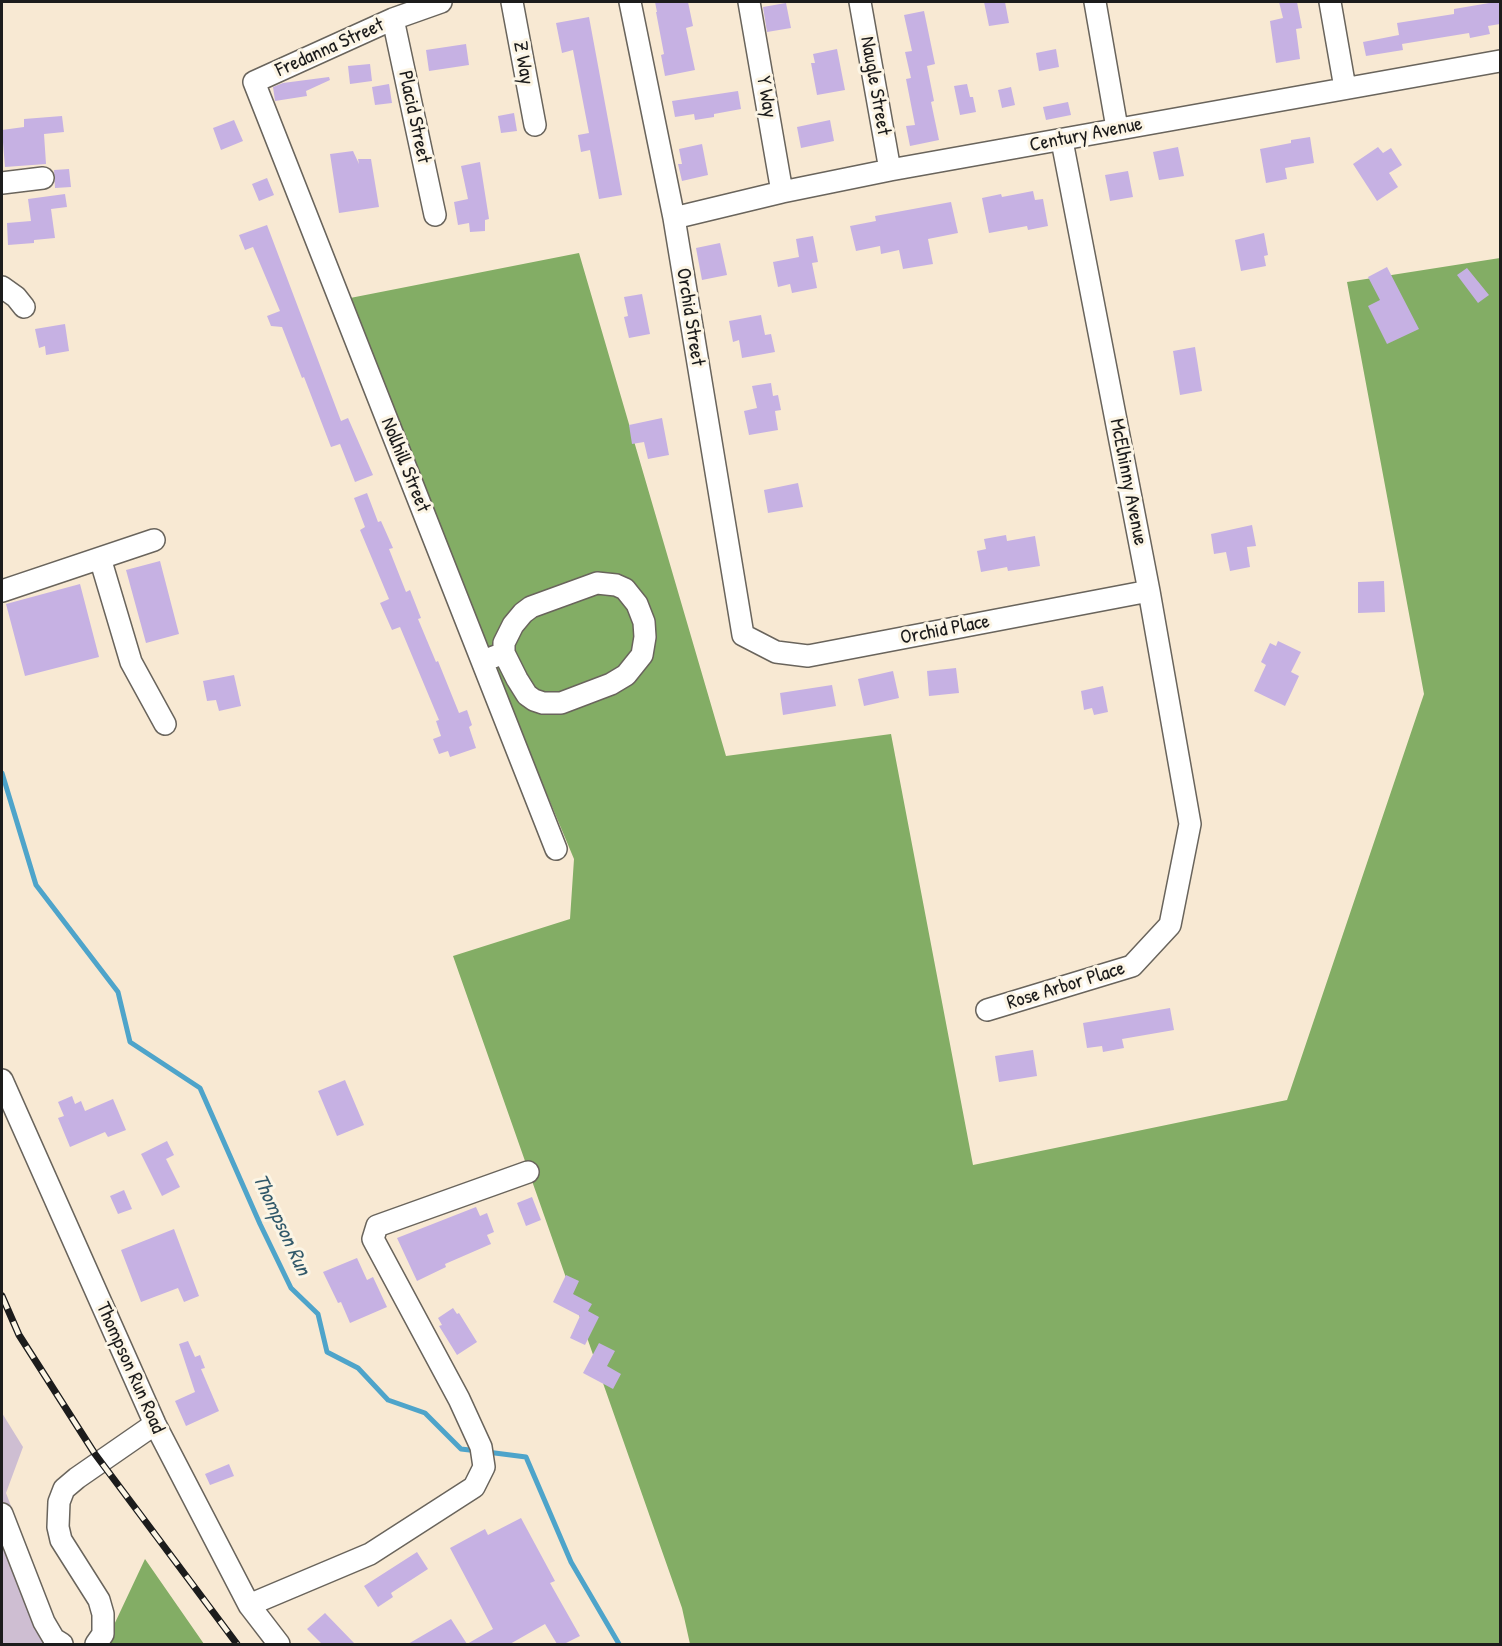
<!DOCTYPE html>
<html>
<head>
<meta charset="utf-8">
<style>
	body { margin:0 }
	#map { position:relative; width:1502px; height:1646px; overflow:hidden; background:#f8e9d3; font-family:"Patrick Hand",sans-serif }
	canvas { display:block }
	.frame { position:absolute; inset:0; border:3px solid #1c1c1c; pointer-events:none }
</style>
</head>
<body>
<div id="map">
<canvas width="1502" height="1646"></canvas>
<div class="frame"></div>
</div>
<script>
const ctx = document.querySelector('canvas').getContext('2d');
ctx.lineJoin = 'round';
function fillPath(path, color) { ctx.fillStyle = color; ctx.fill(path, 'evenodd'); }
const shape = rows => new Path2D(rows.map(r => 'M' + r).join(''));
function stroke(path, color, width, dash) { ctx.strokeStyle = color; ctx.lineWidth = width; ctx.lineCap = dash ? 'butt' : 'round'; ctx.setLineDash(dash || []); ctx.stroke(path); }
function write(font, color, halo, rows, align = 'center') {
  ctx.font = font + ' "Patrick Hand",sans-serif'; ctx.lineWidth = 6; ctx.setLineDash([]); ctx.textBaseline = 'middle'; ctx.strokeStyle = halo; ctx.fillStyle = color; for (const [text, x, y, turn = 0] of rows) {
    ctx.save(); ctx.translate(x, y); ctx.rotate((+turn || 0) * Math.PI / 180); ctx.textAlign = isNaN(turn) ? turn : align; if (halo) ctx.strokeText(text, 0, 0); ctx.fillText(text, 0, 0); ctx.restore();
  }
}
fillPath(shape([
	[2,1413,23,1447,6,1493,50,1608,58,1644,2,1644]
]), '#cebed2');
fillPath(shape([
	[579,253,726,756,891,734,973,1165,1287,1100,1424,694,1347,282,1500,258,1500,1644,690,1644,682,1608,453,956,570,919,574,859,340,300],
	[145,1559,204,1644,105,1644]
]), '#83ad65');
stroke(shape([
	[2,773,36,885,118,992,130,1042,200,1088,260,1224,291,1288,318,1314,327,1352,358,1368,388,1400,425,1413,461,1449,478,1451],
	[487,1452,526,1457,571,1562,619,1644]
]), '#4ea4ca', 5);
fillPath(shape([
	[655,2,688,2,693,26,686,28,695,70,665,76,661,55,664,54,656,12,657,12],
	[984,2,1005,2,1009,23,989,26],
	[1279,2,1297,2,1302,28,1296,29,1300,59,1276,63,1270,21,1283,18],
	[1495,2,1500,2,1500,24,1488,26,1490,34,1470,38,1469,33,1402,44,1403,50,1366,56,1363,42,1399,35,1397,23,1454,14,1454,9],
	[786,3,791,28,767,32,763,7],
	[924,11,935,64,927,66,934,101,931,102,939,140,910,146,906,126,915,125,906,79,911,78,905,52,912,51,904,15],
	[589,17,622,195,599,199,590,150,581,152,578,135,589,133,573,50,562,53,556,23],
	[466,44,469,65,429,71,426,50],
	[837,49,845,90,817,95,811,63,815,63,813,54],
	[1056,49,1059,67,1039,71,1036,53],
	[370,64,372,81,350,84,348,66],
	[329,77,330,80,306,91,307,96,275,101,273,87,283,83],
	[389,84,392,103,375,105,372,87],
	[967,84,970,97,973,97,976,112,960,115,954,86],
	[1011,87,1015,105,1002,108,998,90],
	[738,91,741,109,714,114,714,117,695,120,694,114,675,117,672,101],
	[1068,102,1071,115,1046,120,1043,107],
	[514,113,517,131,501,133,498,116],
	[62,116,64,132,44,134,46,164,5,167,2,130,24,127,24,119],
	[234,120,243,141,221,150,213,128],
	[830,120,834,141,801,148,797,127],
	[1310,137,1314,163,1285,168,1287,179,1266,183,1260,149,1291,143,1291,140],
	[702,144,708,175,682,181,678,164,682,164,679,149],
	[1178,147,1184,176,1159,180,1153,152],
	[1378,147,1383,153,1391,148,1402,165,1389,173,1398,187,1377,201,1353,164],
	[353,151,359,164,358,159,371,159,379,207,339,213,330,154],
	[480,162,489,219,485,220,485,231,470,232,469,223,458,225,454,202,468,199,461,166],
	[69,169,71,187,55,188,54,170],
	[1128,171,1133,197,1110,201,1105,175],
	[267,178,274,195,259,201,252,184],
	[1033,191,1035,200,1043,199,1048,226,1028,230,1027,226,989,233,982,198,1001,194,1002,197],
	[65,194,67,207,51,209,55,238,34,240,34,243,8,245,7,223,31,221,28,199],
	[951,202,958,233,928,239,933,264,903,269,899,250,881,254,880,246,856,251,850,226,876,221,875,216],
	[267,225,341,421,348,418,373,475,355,482,340,444,331,447,304,377,302,378,282,327,271,326,267,316,280,311,253,247,245,250,239,235],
	[1264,233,1268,255,1264,256,1266,266,1241,271,1235,240],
	[813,236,818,262,812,263,817,288,792,293,790,284,778,287,773,262,799,257,796,239],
	[720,243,727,275,702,280,696,248],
	[1387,267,1419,329,1387,344,1368,306,1380,300,1368,277],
	[1467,268,1489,295,1478,303,1457,275],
	[642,294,650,334,629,338,624,317,628,316,624,297],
	[761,315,765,335,771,334,775,352,742,358,739,340,733,342,729,321],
	[65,324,69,351,46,355,45,346,39,348,35,329],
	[1195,347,1202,391,1180,395,1173,351],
	[771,383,773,396,778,395,781,410,775,411,778,430,749,435,744,411,757,408,752,386],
	[662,418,669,455,648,459,644,442,632,444,629,425],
	[798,483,803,507,768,513,764,490],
	[367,493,378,522,381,521,393,548,389,549,406,592,410,590,421,618,418,619,436,662,438,661,459,713,467,710,472,725,469,727,476,748,450,757,448,751,439,754,433,739,441,736,436,721,439,720,400,627,392,630,380,603,389,599,360,530,365,527,354,498],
	[1252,525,1256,546,1247,547,1250,567,1230,571,1226,552,1214,554,1211,534],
	[1006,535,1007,541,1035,536,1040,566,1008,571,1007,567,981,572,977,551,986,549,984,539],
	[160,561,179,634,146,643,126,570],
	[1384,581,1385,612,1358,613,1358,582],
	[80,584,99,657,25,676,6,604],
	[1278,641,1301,652,1291,672,1299,676,1285,706,1254,691,1266,665,1261,662,1270,643,1276,646],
	[956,668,959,693,929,696,927,671],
	[893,671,899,698,864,706,858,679],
	[234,675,241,706,219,711,216,700,207,701,203,681],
	[832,685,836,706,783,715,780,693],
	[1103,686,1108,712,1094,715,1092,708,1084,710,1081,691],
	[1170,1008,1174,1030,1122,1039,1124,1048,1103,1052,1102,1046,1087,1048,1083,1023],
	[1033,1050,1037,1076,999,1082,995,1056],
	[345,1080,364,1125,337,1136,318,1091],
	[72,1096,75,1104,81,1101,85,1111,113,1099,126,1130,108,1137,105,1132,70,1147,58,1118,64,1116,58,1102],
	[167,1141,174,1155,166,1159,180,1187,162,1196,141,1154],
	[124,1190,132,1209,118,1214,110,1196],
	[532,1197,541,1220,526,1226,517,1203],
	[476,1207,480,1216,487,1213,494,1232,487,1235,491,1244,445,1264,446,1267,417,1281,397,1238],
	[174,1229,199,1296,184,1302,178,1288,141,1302,121,1250],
	[357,1258,367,1280,373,1277,387,1307,350,1323,341,1302,338,1303,323,1272],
	[566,1275,579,1281,573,1294,592,1304,588,1311,599,1317,585,1345,570,1338,580,1316,553,1302],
	[453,1308,457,1314,459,1313,477,1342,457,1355,439,1326,442,1325,438,1318],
	[188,1341,195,1357,200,1355,205,1368,201,1369,219,1411,186,1426,175,1401,195,1392,179,1344],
	[599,1343,615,1351,607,1366,621,1374,613,1389,583,1373],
	[229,1464,234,1476,210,1485,205,1474],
	[521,1518,555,1581,550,1583,580,1636,564,1644,557,1644,545,1624,510,1644,408,1644,451,1619,467,1644,493,1629,450,1548,485,1529,488,1535],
	[417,1552,428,1569,391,1593,393,1597,378,1607,364,1586],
	[325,1613,355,1644,322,1644,307,1629]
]), '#c6b1e3');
const minor = shape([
	[441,2,393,19,254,82,556,849],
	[512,2,535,125],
	[630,2,674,218,743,635,776,652,808,656,1149,591],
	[749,2,782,192],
	[860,2,890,170],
	[1095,2,1117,128],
	[1330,2,1345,88],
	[393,19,435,215],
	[2,183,43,178],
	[674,218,782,192,890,170,1500,61],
	[2,287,16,297,24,307],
	[100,558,131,662,165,724],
	[2,591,154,540],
	[483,661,504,653,504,643,513,625,523,613,531,607,597,583,616,585,625,589,637,604,644,622,645,637,642,655,626,675,611,684,561,703,543,703,534,700,527,695,517,679,504,653],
	[987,1010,1132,966,1170,925,1190,824,1149,591,1062,141],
	[2,1080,155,1424,249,1605,279,1644],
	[2,1514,44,1622,54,1639,62,1644],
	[249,1605,370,1554,474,1487,484,1467,481,1447,459,1399,373,1239,377,1226,528,1172],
	[96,1644,103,1634,103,1614,99,1600,61,1540,58,1527,59,1502,64,1489,77,1478,155,1424]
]);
stroke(minor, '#69645c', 24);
stroke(minor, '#fff', 21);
const rail = shape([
	[2,1296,19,1335,95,1454,237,1644]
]);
stroke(rail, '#1c1c1c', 7);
stroke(rail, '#fcf5e5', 4.5, [14]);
write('20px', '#1c1c1c', '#fcf5e5', [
	["Fredanna Street",330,48,-24],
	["Z Way",523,63,80],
	["Naugle Street",875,86,80],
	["Y Way",766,97,80],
	["Placid Street",414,117,78],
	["Century Avenue",1086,135,-11],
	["Orchid Street",690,317,81],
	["Nollhill Street",405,465,68],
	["McElhinny Avenue",1128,482,79],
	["Orchid Place",945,630,-11],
	["Rose Arbor Place",1066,986,-17],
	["Thompson Run Road",130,1368,66]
]);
write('italic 21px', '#32596a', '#fcf5e5', [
	["Thompson Run",281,1225,65]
]);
</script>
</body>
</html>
